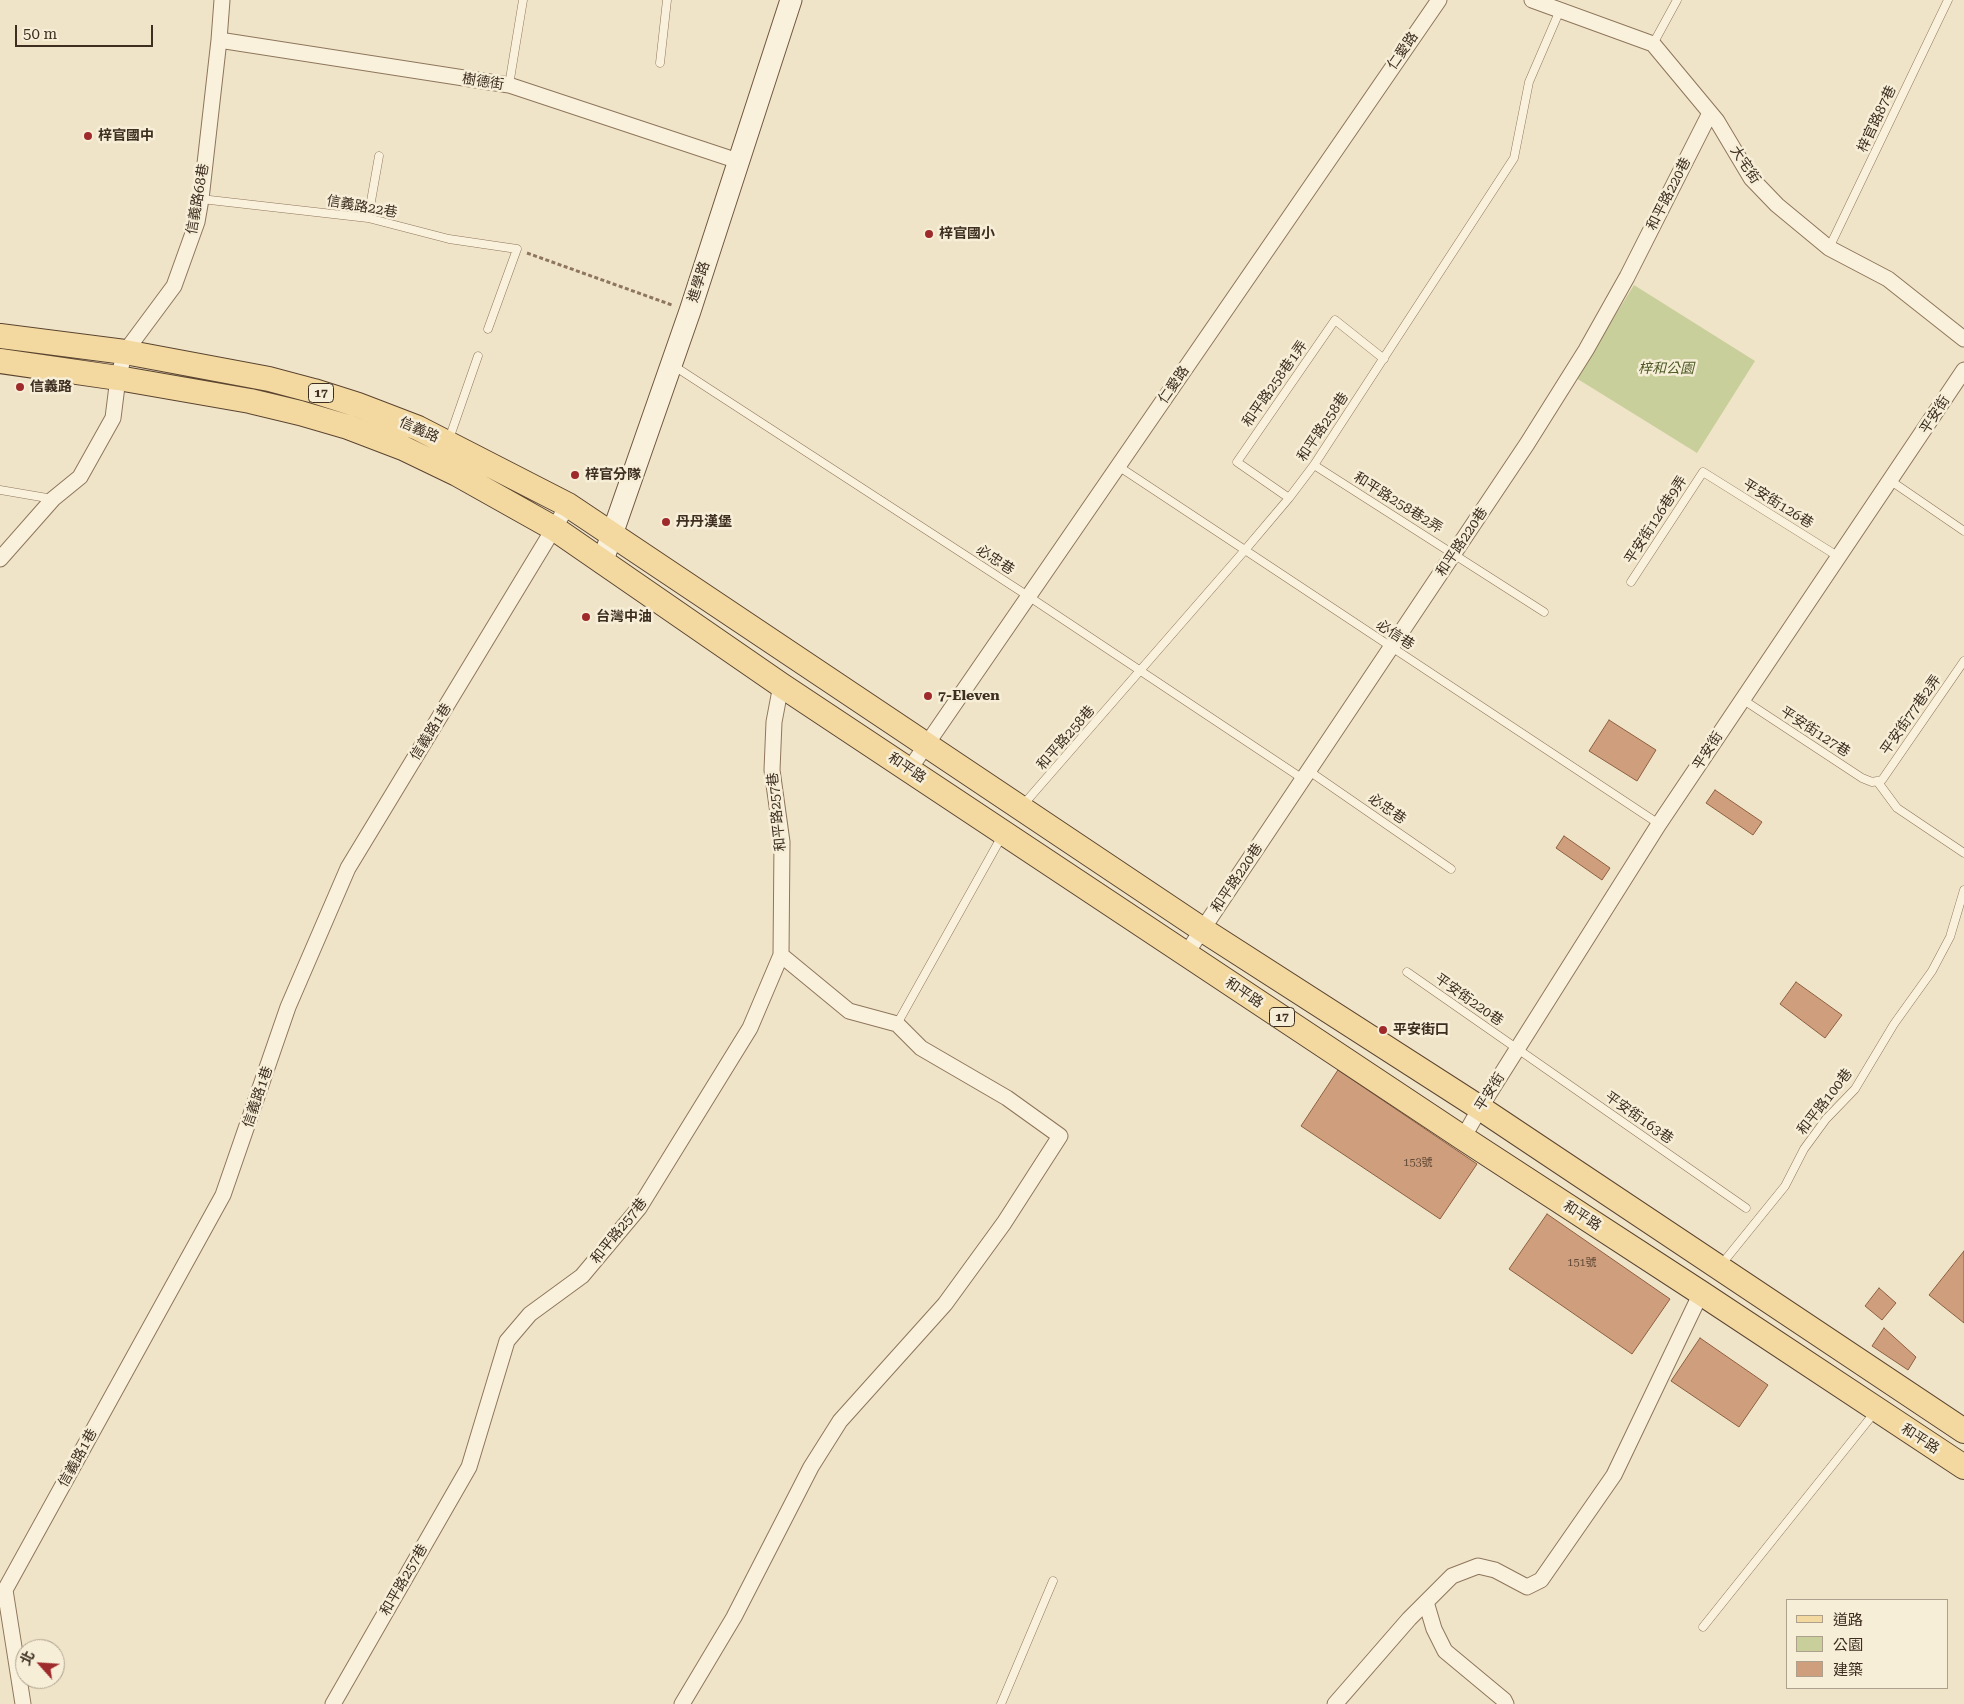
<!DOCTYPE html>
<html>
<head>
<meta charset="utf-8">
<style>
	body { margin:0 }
	#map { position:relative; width:1964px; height:1704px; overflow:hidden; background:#f0e4c8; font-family:"Roboto Serif","Noto Sans TC",serif }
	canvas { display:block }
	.legend { position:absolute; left:1786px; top:1599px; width:162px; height:90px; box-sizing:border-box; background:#f7eed8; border:1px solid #ada18e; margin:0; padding:6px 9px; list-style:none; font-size:15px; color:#3d2e20 }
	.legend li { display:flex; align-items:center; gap:10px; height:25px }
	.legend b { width:25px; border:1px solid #ada18e }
	.north { position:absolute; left:15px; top:1639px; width:50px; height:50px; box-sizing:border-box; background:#f7eed8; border:1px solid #ada18e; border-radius:50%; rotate:296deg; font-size:14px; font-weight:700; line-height:20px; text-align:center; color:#3d2e20 }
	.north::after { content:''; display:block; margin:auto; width:18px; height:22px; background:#9e2a2b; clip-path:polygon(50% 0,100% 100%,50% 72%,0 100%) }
	.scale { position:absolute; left:15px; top:25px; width:138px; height:22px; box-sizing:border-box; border:2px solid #3d2e20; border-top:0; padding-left:6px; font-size:15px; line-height:18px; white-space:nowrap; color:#3d2e20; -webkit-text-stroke:4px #f7eed8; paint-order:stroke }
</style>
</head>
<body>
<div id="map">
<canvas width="1964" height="1704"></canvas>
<ul class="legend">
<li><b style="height:6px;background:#f3d9a0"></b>道路</li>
<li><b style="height:14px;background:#c9cf9b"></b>公園</li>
<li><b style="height:14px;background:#cf9f7d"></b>建築</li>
</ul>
<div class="north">北</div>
<div class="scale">50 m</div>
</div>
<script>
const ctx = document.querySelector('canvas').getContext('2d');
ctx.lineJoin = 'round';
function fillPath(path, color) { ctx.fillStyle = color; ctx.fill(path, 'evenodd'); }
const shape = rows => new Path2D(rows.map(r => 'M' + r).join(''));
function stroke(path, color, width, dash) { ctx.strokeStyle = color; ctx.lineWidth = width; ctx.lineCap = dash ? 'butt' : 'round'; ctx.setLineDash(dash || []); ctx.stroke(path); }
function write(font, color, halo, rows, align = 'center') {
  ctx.font = font + ' "Roboto Serif","Noto Sans TC",serif'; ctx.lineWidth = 5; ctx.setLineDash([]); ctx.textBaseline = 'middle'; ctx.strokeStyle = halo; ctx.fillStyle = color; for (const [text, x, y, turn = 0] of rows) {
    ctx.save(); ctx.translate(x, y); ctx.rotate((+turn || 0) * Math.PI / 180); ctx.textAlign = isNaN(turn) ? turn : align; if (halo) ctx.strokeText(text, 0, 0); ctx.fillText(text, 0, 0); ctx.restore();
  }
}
fillPath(shape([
	[1634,285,1755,361,1697,453,1576,378]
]), '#c9cf9b');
const building = shape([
	[1609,720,1656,750,1637,781,1589,751,1609,720],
	[1715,790,1762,822,1753,835,1706,803,1715,790],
	[1564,836,1610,868,1602,880,1556,848,1564,836],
	[1796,982,1842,1015,1825,1038,1780,1004,1796,982],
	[1338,1070,1477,1164,1440,1219,1301,1126,1338,1070],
	[1547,1214,1670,1299,1632,1354,1509,1269,1547,1214],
	[1964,1251,1964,1323,1929,1295,1964,1251],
	[1879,1288,1896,1303,1882,1320,1865,1306,1879,1288],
	[1884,1328,1916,1357,1908,1370,1872,1346,1884,1328],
	[1700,1338,1768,1385,1739,1427,1671,1381,1700,1338]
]);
fillPath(building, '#cf9f7d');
stroke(building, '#8d5f41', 1);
const lane = shape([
	[1653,44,1677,0],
	[660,63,667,0],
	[509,85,523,0],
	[201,199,368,218,449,239,517,249,488,329],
	[368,218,379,156],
	[1829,248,1948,0],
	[674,366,1028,596,1303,779],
	[448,442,478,356],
	[1314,465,1544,612],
	[1118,466,1659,824],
	[1891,481,1964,531],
	[0,490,53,499],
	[1289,498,1237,462,1335,320,1384,359],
	[1631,582,1703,472,1839,557],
	[1742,699,1862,778,1872,782,1882,780,1964,661],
	[1309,771,1451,869],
	[1877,781,1897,808,1964,853],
	[1023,805,1245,550,1289,498,1314,465,1514,158,1529,82,1560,10],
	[1407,972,1746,1208],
	[897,1024,1002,836],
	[1721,1265,1785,1186,1804,1149,1826,1119,1855,1089,1894,1024,1932,971,1950,937,1964,890],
	[1703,1627,1875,1412],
	[1001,1704,1053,1581]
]);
const street = shape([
	[1532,0,1653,44,1717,121,1751,178,1777,205,1829,248,1888,279,1964,339],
	[219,40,509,85,738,161],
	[0,559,53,499,80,477,113,418,118,378,125,352,174,286,197,222,201,199,219,40,222,0],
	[909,770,1439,0],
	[1186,954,1527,444,1586,350,1627,277,1710,113],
	[1463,1138,1480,1108,1659,824,1964,370],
	[1426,1602,1434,1629,1445,1651,1504,1700,1506,1704],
	[23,1704,5,1590,223,1195,288,1007,348,868,568,505],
	[333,1704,469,1467,507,1341,530,1314,582,1276,639,1208,750,1028,781,955,782,842,772,770,774,722,781,685],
	[682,1704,734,1617,811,1467,840,1421,945,1304,1004,1223,1060,1136,1007,1098,921,1048,897,1024,849,1011,781,955],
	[1335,1704,1409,1619,1452,1576,1478,1566,1495,1570,1527,1587,1541,1580,1614,1475,1701,1293]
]);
const secondary = shape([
	[602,563,690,311,791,0]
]);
const primary = shape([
	[0,336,125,352,269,379,314,391,358,405,418,428,568,505,1203,930,1480,1108,1964,1431],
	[0,361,118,378,250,401,300,413,348,427,403,448,457,474,555,529,781,685,1463,1138,1701,1293,1964,1467]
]);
stroke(lane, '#8d765c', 9);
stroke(street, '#8d765c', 17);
stroke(secondary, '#6f573f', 23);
stroke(primary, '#5b4430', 26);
stroke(shape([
	[527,253,672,305]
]), '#8d765c', 3, [4, 2.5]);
stroke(lane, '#faf1dc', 8);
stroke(street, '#faf1dc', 15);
stroke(secondary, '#faf1dc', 21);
stroke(primary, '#f3d9a0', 24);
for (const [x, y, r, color] of [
	[88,136,5,"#9e2a2b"],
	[929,234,5,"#9e2a2b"],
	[20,387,5,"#9e2a2b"],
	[575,475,5,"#9e2a2b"],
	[666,522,5,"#9e2a2b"],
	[586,617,5,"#9e2a2b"],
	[928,696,5,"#9e2a2b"],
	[1383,1030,5,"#9e2a2b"]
]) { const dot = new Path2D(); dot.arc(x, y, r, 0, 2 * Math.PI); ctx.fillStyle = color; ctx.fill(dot); stroke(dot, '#f7eed8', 2); }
write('11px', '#624a37', null, [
	["153號",1418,1163],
	["151號",1582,1263]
]);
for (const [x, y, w] of [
	[321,393,25],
	[1282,1017,25]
]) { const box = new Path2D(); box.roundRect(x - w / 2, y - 9.5, w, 19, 4); ctx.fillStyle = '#f7eed8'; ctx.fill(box); stroke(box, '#3d2e20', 1); }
write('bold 12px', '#3d2e20', null, [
	["17",321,393],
	["17",1282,1017]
]);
write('14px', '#3d2e20', '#f7eed8', [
	["仁愛路",1403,51,-55],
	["樹德街",483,82,9],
	["梓官路87巷",1877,119,-65],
	["大宅街",1745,165,56],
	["和平路220巷",1669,194,-63],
	["信義路68巷",198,199,-80],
	["信義路22巷",362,207,10],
	["進學路",699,282,-72],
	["和平路258巷1弄",1275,384,-55],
	["仁愛路",1174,385,-55],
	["平安街",1935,415,-57],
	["和平路258巷",1323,427,-56],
	["信義路",419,430,24],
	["和平路258巷2弄",1398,503,32],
	["平安街126巷",1778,504,32],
	["平安街126巷9弄",1656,520,-57],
	["和平路220巷",1462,542,-56],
	["必忠巷",995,560,33],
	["必信巷",1395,635,33],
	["平安街77巷2弄",1911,715,-55],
	["信義路1巷",431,732,-58],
	["平安街127巷",1815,732,33],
	["和平路258巷",1066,738,-49],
	["平安街",1708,751,-57],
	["和平路",907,768,34],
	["必忠巷",1387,809,35],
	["和平路257巷",777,812,-96],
	["和平路220巷",1237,878,-56],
	["和平路",1244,993,34],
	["平安街220巷",1469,1000,35],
	["平安街",1490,1092,-58],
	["信義路1巷",258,1097,-71],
	["和平路100巷",1825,1102,-52],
	["平安街163巷",1639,1118,35],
	["和平路",1582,1216,33],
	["和平路257巷",619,1231,-51],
	["和平路",1920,1439,33],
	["信義路1巷",78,1458,-61],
	["和平路257巷",404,1580,-60]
]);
write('bold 14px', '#3d2e20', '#f7eed8', [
	["梓官國中",98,136],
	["梓官國小",939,234],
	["信義路",30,387],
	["梓官分隊",585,475],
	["丹丹漢堡",676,522],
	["台灣中油",596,617],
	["7-Eleven",938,696],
	["平安街口",1393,1030]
], 'left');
write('italic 14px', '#4d5a26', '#f7eed8', [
	["梓和公園",1666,369]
]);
</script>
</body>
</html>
